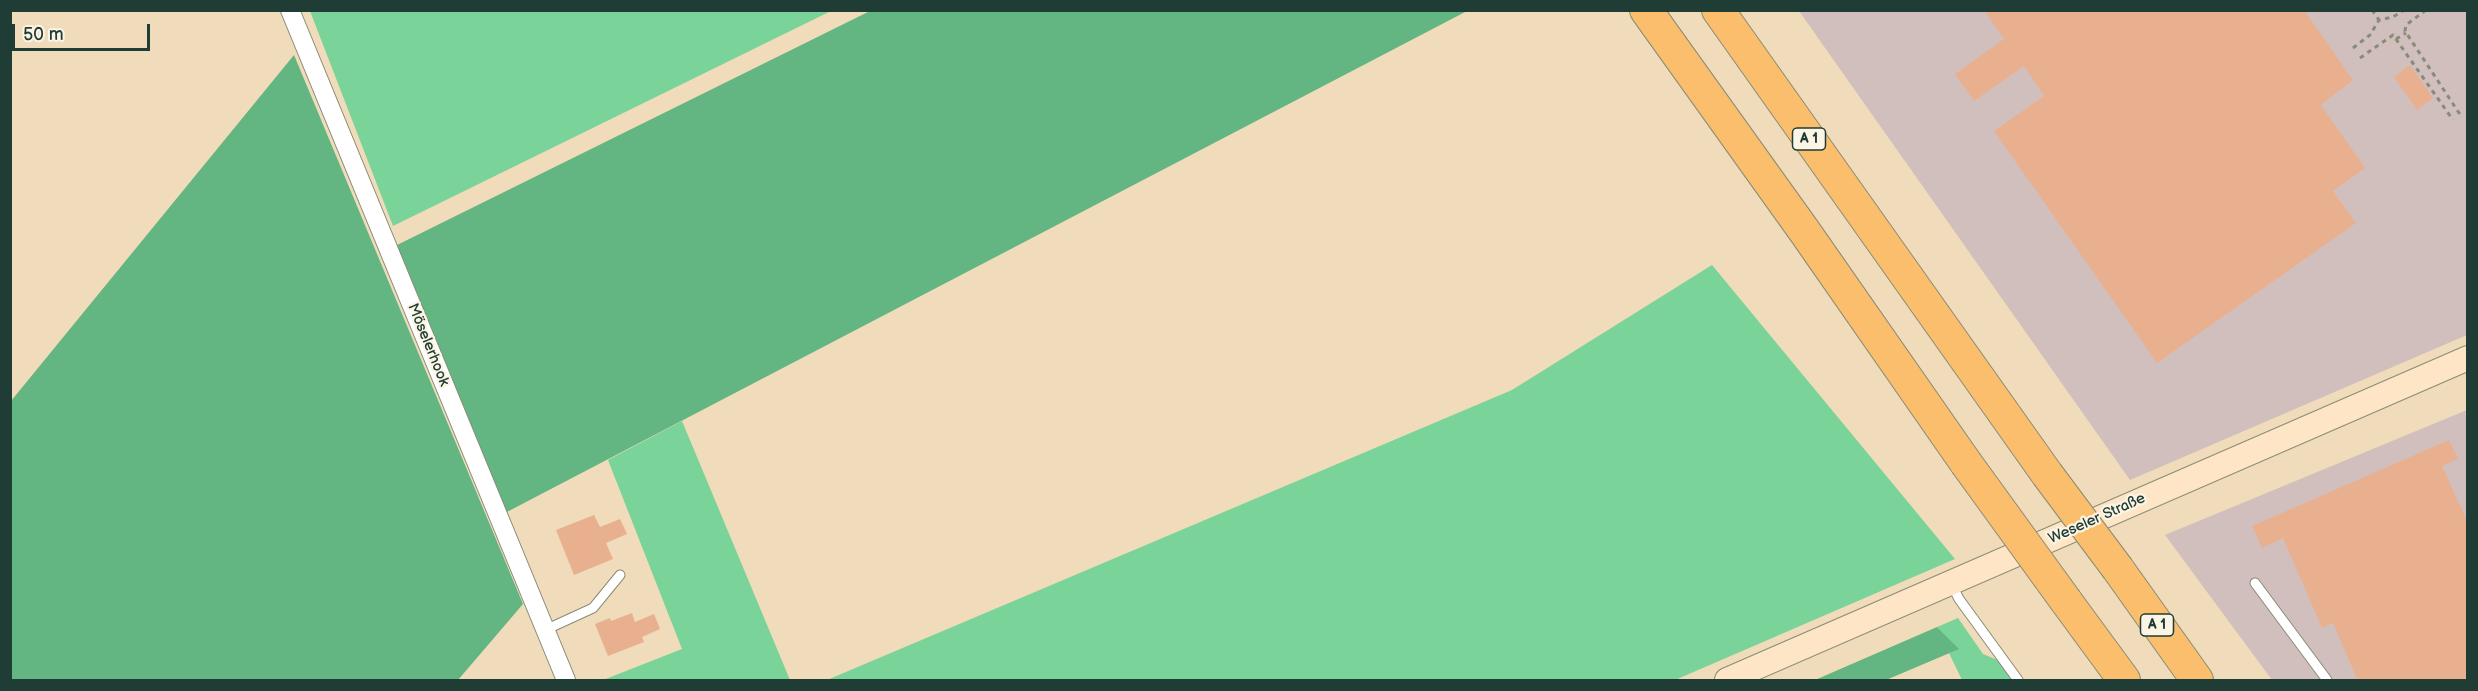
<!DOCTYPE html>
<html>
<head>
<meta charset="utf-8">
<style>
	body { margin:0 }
	#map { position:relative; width:2478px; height:691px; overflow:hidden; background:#f0dbba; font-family:"Balsamiq Sans",sans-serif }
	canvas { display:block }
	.frame { position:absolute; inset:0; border:12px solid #1f3d34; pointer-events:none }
	.scale { position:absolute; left:12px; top:24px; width:138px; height:27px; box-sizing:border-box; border:3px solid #1f3d34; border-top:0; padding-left:8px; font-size:18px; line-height:21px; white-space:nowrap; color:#1f3d34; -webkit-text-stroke:4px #fcf5e5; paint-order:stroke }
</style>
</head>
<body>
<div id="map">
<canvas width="2478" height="691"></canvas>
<div class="frame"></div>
<div class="scale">50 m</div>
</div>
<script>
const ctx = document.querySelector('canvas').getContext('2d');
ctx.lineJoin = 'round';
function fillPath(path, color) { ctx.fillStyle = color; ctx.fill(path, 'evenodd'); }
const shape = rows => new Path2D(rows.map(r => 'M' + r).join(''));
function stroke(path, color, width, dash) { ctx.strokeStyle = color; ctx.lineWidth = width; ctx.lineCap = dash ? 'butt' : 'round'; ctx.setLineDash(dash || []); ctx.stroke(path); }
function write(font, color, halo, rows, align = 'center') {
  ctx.font = font + ' "Balsamiq Sans",sans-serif'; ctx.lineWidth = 4.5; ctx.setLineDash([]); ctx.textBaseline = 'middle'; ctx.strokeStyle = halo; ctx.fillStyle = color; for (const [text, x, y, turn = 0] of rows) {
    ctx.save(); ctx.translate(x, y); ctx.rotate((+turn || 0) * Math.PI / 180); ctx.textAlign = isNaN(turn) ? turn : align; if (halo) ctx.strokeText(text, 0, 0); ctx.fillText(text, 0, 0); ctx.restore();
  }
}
fillPath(shape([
	[1799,11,2467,11,2467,335,2130,480],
	[2467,410,2467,680,2272,680,2165,535]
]), '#d1bfbd');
fillPath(shape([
	[310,11,831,11,393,226],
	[1712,265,1955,559,1675,680,827,680,1512,390],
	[682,421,790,680,603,680,682,649,608,460],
	[1958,618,1983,654,2000,661,2014,680,1962,680,1949,653,1958,649,1937,627]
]), '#7ad399');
fillPath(shape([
	[870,11,1467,11,503,514,393,247],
	[294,55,523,604,458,680,11,680,11,401],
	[1937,627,1959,649,1886,680,1815,680]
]), '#63b581');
fillPath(shape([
	[1984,10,2304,10,2353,80,2321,105,2365,168,2333,191,2356,223,2157,363,1994,131,2044,96,2024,66,1974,101,1955,74,2004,39],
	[2410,65,2433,98,2417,110,2394,77],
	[2449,440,2458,459,2442,466,2468,523,2468,681,2358,681,2333,623,2322,628,2283,538,2262,548,2252,526],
	[594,515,600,527,620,519,627,534,606,543,613,559,574,575,556,530],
	[632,613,635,622,654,614,660,629,642,637,644,642,608,656,595,624,610,618,611,621]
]), '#e9b090');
const lane = shape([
	[1951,583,1959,599,2018,680],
	[2255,583,2327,680],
	[545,630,593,608,620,575]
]);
const street = shape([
	[290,10,566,680]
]);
const secondary = shape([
	[1727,680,2468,358]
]);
const highway = shape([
	[1646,10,1805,232,1966,463],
	[1718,10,2047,474],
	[2118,569,2197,680],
	[2066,601,2124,680]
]);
stroke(lane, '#888c77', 11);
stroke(street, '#888c77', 20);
stroke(secondary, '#888c77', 26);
stroke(highway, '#888c77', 34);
stroke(shape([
	[2372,10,2379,20],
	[2426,10,2406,25,2405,31,2461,116],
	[2396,39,2406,33],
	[2353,48,2370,35,2379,20,2393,17,2404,10],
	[2360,58,2393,35,2453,120]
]), '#888c77', 3, [4.5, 4.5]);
stroke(lane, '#fff', 9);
stroke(street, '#fff', 18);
stroke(secondary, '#fde5c5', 24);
stroke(highway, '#fabe6d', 32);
const highwayBridge = shape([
	[1966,463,2066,601],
	[2047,474,2118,569]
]);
stroke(highwayBridge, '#888c77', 34, []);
stroke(highwayBridge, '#fabe6d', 32);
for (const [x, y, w] of [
	[1809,139,33],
	[2157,625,33]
]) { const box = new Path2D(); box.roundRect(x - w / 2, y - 11, w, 22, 4.5); ctx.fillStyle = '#fcf5e5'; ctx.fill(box); stroke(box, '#1f3d34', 1.5); }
write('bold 14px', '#1f3d34', null, [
	["A 1",1809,139],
	["A 1",2157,625]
]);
write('15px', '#1f3d34', '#fcf5e5', [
	["Möselerhook",428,345,68],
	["Weseler Straße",2097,519,-24]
]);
</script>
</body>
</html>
